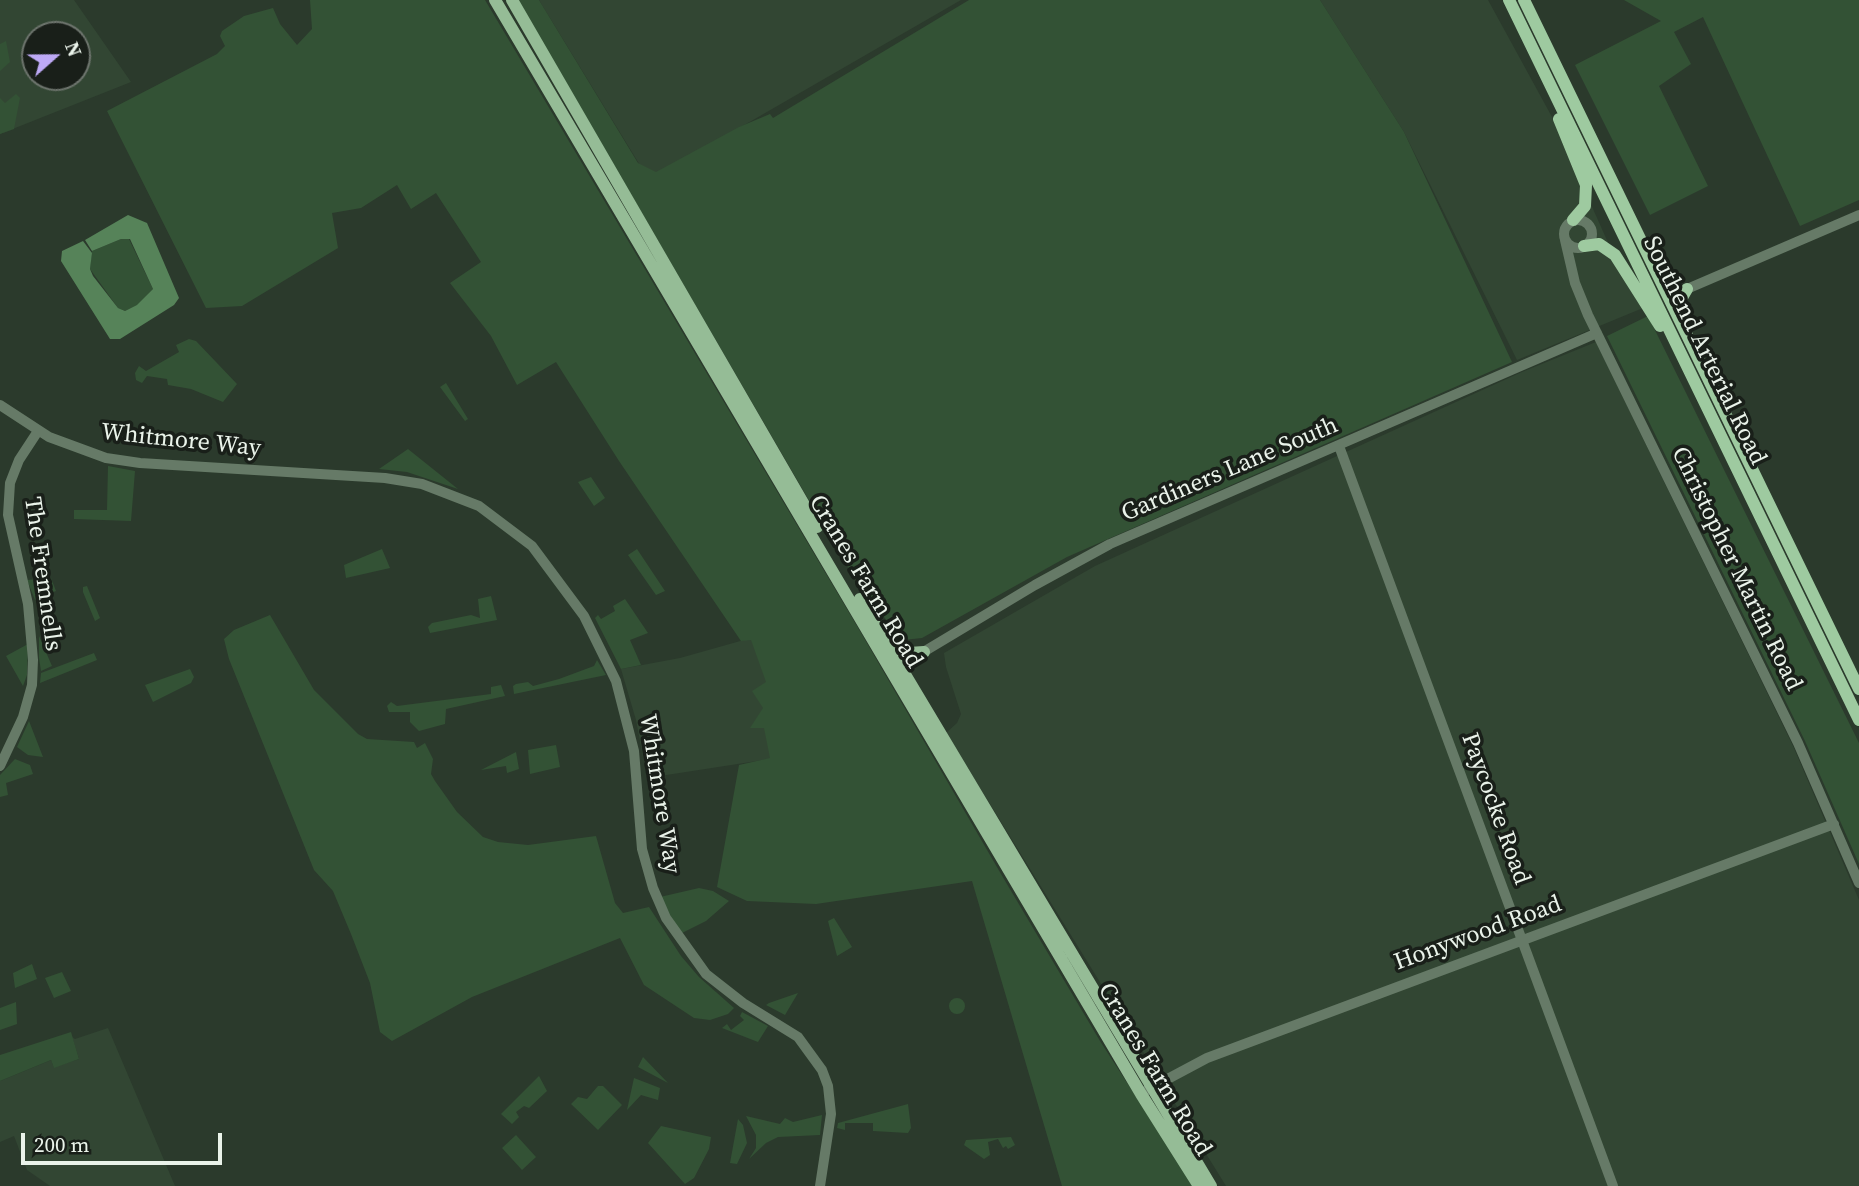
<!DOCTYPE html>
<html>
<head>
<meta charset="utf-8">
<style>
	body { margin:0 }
	#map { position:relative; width:1859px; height:1186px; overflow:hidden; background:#2b3a2c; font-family:"Source Serif 4",serif }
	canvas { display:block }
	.north { position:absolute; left:21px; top:21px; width:70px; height:70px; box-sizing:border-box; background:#191f19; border:2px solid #6d746d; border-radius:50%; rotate:69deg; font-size:19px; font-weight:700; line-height:28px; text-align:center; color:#eaf3ea }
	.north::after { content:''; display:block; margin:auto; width:24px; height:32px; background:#bda9f5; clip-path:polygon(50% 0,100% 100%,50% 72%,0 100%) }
	.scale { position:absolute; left:21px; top:1133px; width:201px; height:32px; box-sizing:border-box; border:4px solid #eaf3ea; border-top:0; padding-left:9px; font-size:21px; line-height:24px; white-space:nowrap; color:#eaf3ea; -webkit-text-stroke:5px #191f19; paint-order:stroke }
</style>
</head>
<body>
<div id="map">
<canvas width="1859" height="1186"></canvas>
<div class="north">N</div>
<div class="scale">200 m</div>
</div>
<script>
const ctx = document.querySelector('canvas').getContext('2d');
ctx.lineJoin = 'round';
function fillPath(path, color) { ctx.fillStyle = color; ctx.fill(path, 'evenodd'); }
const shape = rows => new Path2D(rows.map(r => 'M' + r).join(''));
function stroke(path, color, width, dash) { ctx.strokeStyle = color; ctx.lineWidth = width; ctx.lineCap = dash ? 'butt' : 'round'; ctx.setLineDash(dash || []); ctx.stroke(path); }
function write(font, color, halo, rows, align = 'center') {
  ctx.font = font + ' "Source Serif 4",serif'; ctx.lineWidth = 7; ctx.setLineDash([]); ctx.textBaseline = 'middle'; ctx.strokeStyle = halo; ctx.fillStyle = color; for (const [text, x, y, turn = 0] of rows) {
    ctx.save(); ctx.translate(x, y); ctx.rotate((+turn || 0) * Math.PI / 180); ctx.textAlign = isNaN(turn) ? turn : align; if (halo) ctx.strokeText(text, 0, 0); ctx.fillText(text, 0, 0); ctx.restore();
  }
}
fillPath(shape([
	[0,0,74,0,131,82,0,134],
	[35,35,77,35,77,77,35,77],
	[539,0,961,0,649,180],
	[1320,0,1488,0,1552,117,1614,256,1643,308,1517,360,1404,132],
	[1596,342,1793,746,1859,900,1859,1186,1226,1186,946,733,957,723,961,714,946,667,944,653,1095,566,1522,372],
	[838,630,770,759,647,778,636,720,621,669,680,658,751,638],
	[108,1028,175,1186,50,1186,27,1170,14,1136,0,1142,0,1081,51,1060,54,1067,79,1059,72,1037,75,1039]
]), '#324633');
fillPath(shape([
	[310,0,485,0,857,626,1001,874,1100,1041,1194,1186,1062,1186,972,881,816,904,747,901,717,887,739,765,770,758,764,728,750,728,763,708,752,691,766,682,751,640,741,641,619,461,556,362,517,385,491,336,450,283,481,262,436,193,411,209,397,185,361,208,332,213,338,248,242,306,206,308,107,111,217,54,225,46,220,36,222,31,244,16,273,8,280,24,297,45,312,29],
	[518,0,539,0,638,163,656,172,739,127,770,114,773,118,969,0,1320,0,1404,132,1512,362,1067,557,922,638,903,640,860,588],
	[1624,0,1859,0,1859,200,1800,226,1703,17,1674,32,1691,64,1659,86,1708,186,1650,215,1575,65,1661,21],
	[6,41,10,62,0,71,0,44],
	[16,94,20,98,14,129,0,134,0,98,5,103],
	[121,239,129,239,153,289,138,305,125,311,118,308,90,269,92,251],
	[1648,316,1859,743,1859,864,1805,741,1607,336],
	[189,339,196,341,237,384,223,402,191,389,168,385,167,379,147,376,142,383,136,380,135,373,139,366,146,371,179,352,176,345],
	[446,383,468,419,465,421,440,387],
	[408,449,458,489,407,472,379,469],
	[108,466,135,471,131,521,74,519,74,510,107,510],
	[591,477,605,498,594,506,578,482],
	[382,549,390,568,346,578,344,565],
	[637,549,665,591,656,595,628,555],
	[51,578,56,591,35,600,27,580],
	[87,586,100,618,95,621,83,592,83,587],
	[491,596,497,620,430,633,428,627,432,623,471,615,480,618,478,599],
	[625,599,648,633,630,640,641,665,621,669,595,618,598,615,601,619,615,611,613,606],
	[270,615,314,690,358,734,367,739,414,742,417,748,425,743,433,759,431,774,435,781,457,812,483,837,498,842,528,845,596,836,615,903,623,913,649,907,681,956,699,977,734,1008,728,1014,710,1020,694,1018,644,985,620,938,472,997,392,1041,380,1032,370,983,351,934,333,891,314,870,229,659,224,639,234,630],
	[39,636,52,666,41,671,39,658],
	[28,644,27,675,23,686,6,656],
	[94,653,97,660,40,683,41,673],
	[597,660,606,675,514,694,513,686,516,684,528,682,533,686,559,679,594,666],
	[190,669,194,677,191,683,153,702,145,685],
	[501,685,505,696,446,709,445,724,419,731,410,722,410,712,389,712,387,706,391,702,397,706,491,694,491,687],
	[29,721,43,757,28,755,17,747],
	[556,745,560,767,530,774,528,750],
	[516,752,519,769,507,773,506,766,481,770],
	[15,759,30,765,33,774,6,783,8,795,0,797,0,775],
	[699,888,713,891,729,901,706,921,680,934,660,897],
	[834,918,852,947,837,956,828,921],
	[32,964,37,979,15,988,13,973],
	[62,972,71,991,54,998,45,978],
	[798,993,785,1015,766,1005,769,1003],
	'949 1006a8 8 0 1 1 16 0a8 8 0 1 1-16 0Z',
	[16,1002,17,1024,0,1030,0,1008],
	[742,1012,768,1026,758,1042,722,1028,727,1024,731,1030,744,1020,740,1016],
	[71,1032,79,1059,54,1068,51,1060,0,1081,0,1055],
	[643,1057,668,1083,638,1067],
	[539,1076,547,1091,529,1108,524,1106,516,1112,519,1117,512,1124,501,1114],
	[634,1078,660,1088,658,1100,641,1095,627,1110],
	[598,1086,603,1086,622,1105,598,1130,571,1104,578,1097,587,1099],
	[908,1104,911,1128,908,1133,873,1131,873,1123,845,1123,845,1130,837,1128,838,1123],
	[822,1115,820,1135,778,1137,766,1143,749,1159,756,1148,756,1135,746,1116,780,1124,785,1118,793,1122],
	[738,1119,743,1125,747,1143,737,1164,730,1163],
	[661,1126,711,1137,709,1149,694,1178,685,1184,648,1143],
	[516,1135,536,1157,522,1170,502,1148],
	[1011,1137,1015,1145,1008,1149,1006,1146,1003,1148,998,1139,988,1142,990,1155,984,1159,964,1145,966,1140]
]), '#335235');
fillPath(shape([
	[128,215,147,223,179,298,174,305,120,339,110,339,61,261,62,251,83,241,92,253,90,269,93,276,118,308,125,311,137,305,153,289,130,239,121,239,92,251,85,240]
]), '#568359');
stroke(shape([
	'1564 234a14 14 0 1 1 28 0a14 14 0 1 1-28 0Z',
	[1565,240,1575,283,1588,315,1798,743,1859,883],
	[1687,289,1859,215],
	[0,405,49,437,106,458,140,463,385,478,422,484,479,506,532,546,584,616,616,681,634,751,642,849,653,888,666,918,706,974,743,1003,798,1037,822,1070,828,1086,831,1114,820,1186],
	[1339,446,1613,1186],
	[895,669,1035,585,1110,544,1597,333],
	[0,766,23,717,32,685,33,660,28,604,8,515,10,483,19,460,38,431],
	[1147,1090,1207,1058,1834,824]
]), '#667a67', 10);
stroke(shape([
	[495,0,1141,1094,1199,1186],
	[512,0,817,527],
	[860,599,1211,1186],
	[891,640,909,653,924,652]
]), '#95bc96', 12);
stroke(shape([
	[1509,0,1859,720],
	[1524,0,1859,689],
	[1559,119,1586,185,1585,206,1573,220],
	[1584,246,1599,244,1615,255,1660,326],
	[1684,314,1680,301,1687,289]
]), '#9ecaa0', 12);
write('24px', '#eaf3ea', '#191f19', [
	["Southend Arterial Road",1704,351,64],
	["Whitmore Way",181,441,6],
	["Gardiners Lane South",1230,470,-23],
	["Christopher Martin Road",1736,569,64],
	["The Fremnells",42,574,82],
	["Cranes Farm Road",865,582,59],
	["Whitmore Way",659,794,81],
	["Paycocke Road",1495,809,70],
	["Honywood Road",1478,934,-20],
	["Cranes Farm Road",1154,1070,59]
]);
</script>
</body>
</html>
